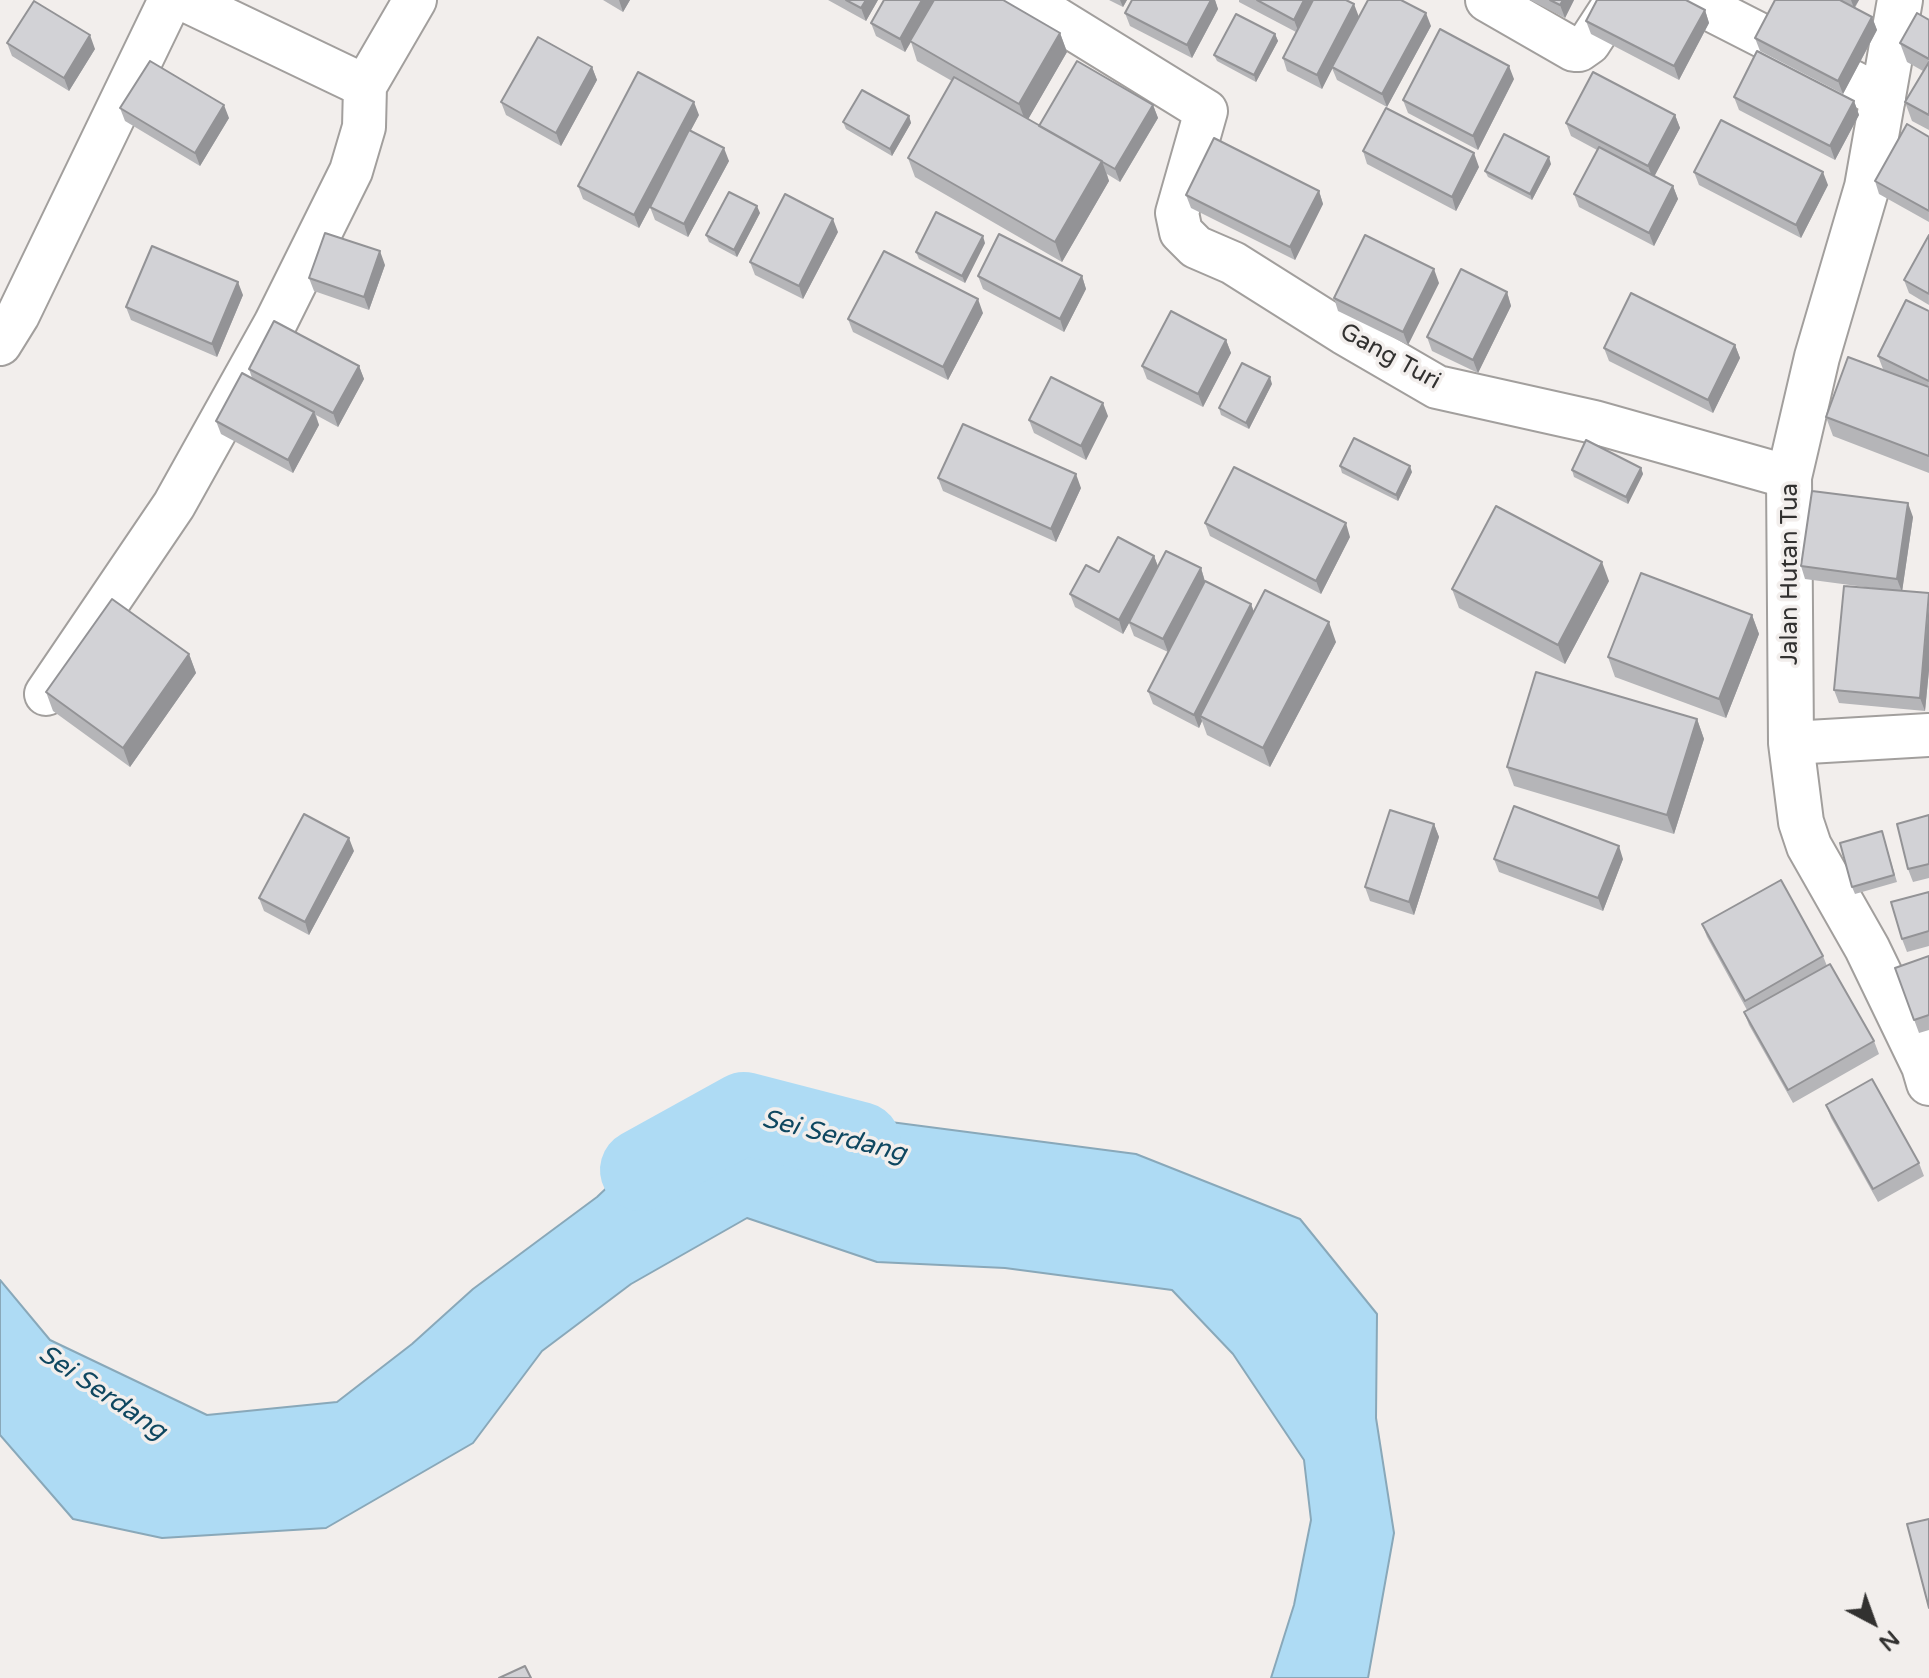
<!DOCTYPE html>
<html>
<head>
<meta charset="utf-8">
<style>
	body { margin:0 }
	#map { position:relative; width:1929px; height:1678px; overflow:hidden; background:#f2eeec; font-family:"Varela Round",sans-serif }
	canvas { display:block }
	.north { position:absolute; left:1833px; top:1582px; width:80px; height:80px; -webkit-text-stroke:6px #f2eeec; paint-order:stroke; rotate:139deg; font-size:22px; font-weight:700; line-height:32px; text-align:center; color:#323130 }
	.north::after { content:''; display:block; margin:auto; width:28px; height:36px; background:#323130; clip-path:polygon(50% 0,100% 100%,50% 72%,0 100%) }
</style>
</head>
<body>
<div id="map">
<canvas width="1929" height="1678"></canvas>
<div class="north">N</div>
</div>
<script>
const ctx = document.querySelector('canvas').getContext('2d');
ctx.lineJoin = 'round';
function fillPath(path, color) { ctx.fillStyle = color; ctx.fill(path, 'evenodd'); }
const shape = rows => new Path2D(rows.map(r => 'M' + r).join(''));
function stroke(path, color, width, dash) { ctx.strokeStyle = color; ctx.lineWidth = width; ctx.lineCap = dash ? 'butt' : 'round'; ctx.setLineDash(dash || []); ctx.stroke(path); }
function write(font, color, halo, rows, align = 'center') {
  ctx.font = font + ' "Varela Round",sans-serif'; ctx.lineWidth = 7; ctx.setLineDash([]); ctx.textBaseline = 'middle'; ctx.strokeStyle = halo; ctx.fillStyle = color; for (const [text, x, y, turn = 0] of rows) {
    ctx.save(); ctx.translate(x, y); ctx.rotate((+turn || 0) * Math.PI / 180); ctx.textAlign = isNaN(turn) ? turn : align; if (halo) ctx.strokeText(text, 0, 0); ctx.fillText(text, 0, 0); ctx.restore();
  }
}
const water = shape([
	[791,1109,1136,1154,1300,1219,1377,1314,1376,1418,1394,1533,1368,1678,1271,1678,1294,1605,1311,1520,1304,1460,1233,1354,1172,1290,1005,1268,877,1262,747,1218,631,1284,542,1351,473,1443,326,1528,162,1538,73,1519,0,1435,0,1280,50,1340,207,1415,337,1402,412,1344,473,1289,597,1197,672,1126,791,1109]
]);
fillPath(water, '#aedbf4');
stroke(water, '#89a8b9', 2);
stroke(shape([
	[641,1170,744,1113,860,1143]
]), '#aedbf4', 82);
const minor = shape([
	[185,0,365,86],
	[1026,0,1206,111,1177,213,1181,232,1196,247,1233,263,1344,333,1437,387,1594,422,1789,477],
	[1487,0,1574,50,1579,50,1589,43,1617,0],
	[1692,0,1884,98],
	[0,344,18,315,170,0],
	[46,694,174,505,275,324,351,171,364,127,365,86,415,0],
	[1791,743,1929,735]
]);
const tertiary = shape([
	[1900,0,1867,187,1817,357,1789,477,1791,743,1801,822,1809,846,1867,948,1924,1066,1929,1083]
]);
stroke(minor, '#a29f9d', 46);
stroke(tertiary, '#a29f9d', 48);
stroke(minor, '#fff', 42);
stroke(tertiary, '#fff', 44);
fillPath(shape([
	[603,0,630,0,623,12],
	[828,0,878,0,866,21],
	[1109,0,1127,0,1123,7],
	[1132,0,1215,0,1218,9,1192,58,1130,26,1125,13],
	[1239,0,1346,0,1359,17,1431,26,1387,107,1337,80,1332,68,1322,89,1287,71,1283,58,1296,32,1239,2],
	[1530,0,1574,0,1565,18],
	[1775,0,1859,0,1855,8,1872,17,1877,30,1843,94,1760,51,1755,38],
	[1705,10,1709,23,1679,80,1591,34,1586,21],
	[1929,20,1929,130,1912,121,1905,102,1923,71,1907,62,1900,43],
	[871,23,1060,33,1067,52,1028,119,1039,126,1153,105,1158,118,1120,182,1107,174,1109,181,1062,262,915,177,908,158,952,81,917,61,911,42,905,52,876,36],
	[1275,34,1278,41,1256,82,1217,61,1214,55],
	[7,43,95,49,69,91,12,56],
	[592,67,597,80,561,146,506,115,501,102],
	[1514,79,1478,150,1408,113,1403,100],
	[1734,97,1854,101,1859,115,1835,160,1739,110],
	[120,108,229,118,200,166,125,121],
	[699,115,690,131,729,161,688,237,655,220,650,207,655,198,639,228,583,199,578,186],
	[1675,115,1680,128,1654,176,1673,186,1678,199,1654,246,1579,207,1574,194,1597,150,1571,136,1566,123],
	[909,116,911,123,892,156,846,129,843,122],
	[1929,137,1929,222,1879,194,1875,181],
	[1363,151,1479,167,1456,211,1367,164],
	[1551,164,1532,200,1488,177,1485,171],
	[1694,172,1828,185,1801,238,1699,185],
	[1319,191,1323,204,1295,260,1191,208,1186,195],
	[760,213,737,257,709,242,706,235],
	[838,232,803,299,755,275,750,262],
	[1929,235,1929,305,1909,293,1904,280],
	[985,243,965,283,919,259,916,252],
	[385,265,369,310,314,291,309,278],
	[978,276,1082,276,1086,289,1064,332,983,289],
	[1439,283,1408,345,1338,311,1334,298],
	[1507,292,1511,306,1478,373,1432,351,1427,337],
	[243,295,217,357,131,320,126,307],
	[1929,311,1929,473,1833,436,1826,417,1890,373,1883,369,1878,356],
	[983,313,948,380,853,332,848,319],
	[1226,340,1231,353,1203,407,1147,379,1142,366],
	[1735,345,1740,358,1713,413,1609,361,1604,348],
	[359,366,364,379,338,427,316,415,319,425,293,473,221,434,216,421,252,378,249,369],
	[1272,384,1249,429,1221,415,1219,408],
	[1108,416,1086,460,1034,433,1029,420],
	[1340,466,1412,472,1398,501,1342,473],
	[1641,468,1643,474,1628,504,1574,477,1572,470],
	[938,478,1081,488,1056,542,943,491],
	[1913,517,1902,591,1929,593,1929,670,1925,711,1839,703,1834,690,1880,589,1805,579,1801,566],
	[1205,523,1350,537,1321,594,1210,536],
	[1154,556,1158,567,1201,568,1205,581,1251,604,1254,612,1336,642,1270,767,1207,735,1202,721,1199,728,1153,704,1148,691,1168,652,1134,636,1129,623,1123,634,1075,607,1070,594,1099,572],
	[1609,581,1565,664,1459,608,1452,589],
	[1752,615,1759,634,1726,718,1615,677,1608,657],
	[189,654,196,673,130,767,53,711,46,692],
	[1697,719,1704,739,1674,834,1514,786,1507,767],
	[1929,815,1929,878,1913,882,1908,869],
	[1434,824,1439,837,1414,915,1370,901,1365,887],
	[1884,838,1897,882,1855,894,1852,887],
	[354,851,309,935,264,911,259,898],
	[1494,859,1623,859,1603,911,1499,872],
	[1929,892,1929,946,1907,952,1902,939],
	[1702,924,1823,956,1827,966,1874,1041,1879,1054,1793,1103,1749,1025,1744,1012,1747,1010,1707,937],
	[1929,956,1929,1030,1919,1033,1895,968],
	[1826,1105,1919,1163,1924,1176,1878,1202,1831,1118]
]), '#b5b5b8');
fillPath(shape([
	[619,0,630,0,623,12],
	[866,0,878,0,866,21,861,8],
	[922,0,935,0,905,52,900,39],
	[1120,0,1127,0,1123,7],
	[1211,0,1215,0,1218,9,1192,58,1187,45],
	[1304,0,1316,0,1299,33,1294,20],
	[1563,0,1574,0,1565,18,1560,5],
	[1851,0,1859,0,1854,8],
	[1354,4,1359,17,1322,89,1317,75],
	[1705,10,1709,23,1679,80,1674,66],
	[1426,13,1431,26,1387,107,1382,94],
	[1872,17,1877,30,1843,94,1838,81],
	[1060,33,1067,52,1026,123,1019,104],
	[1275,34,1278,41,1256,82,1254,75],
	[90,35,95,49,69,91,64,78],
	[1509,66,1514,79,1478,150,1473,136],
	[592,67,597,80,561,146,556,133],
	[1854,101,1859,115,1835,160,1830,146],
	[694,102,699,115,639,228,634,215],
	[224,105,229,118,200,166,195,153],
	[1153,105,1158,118,1120,182,1115,169],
	[1675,115,1680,128,1653,179,1648,166],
	[909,116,911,123,892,156,890,149],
	[724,148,729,161,688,237,684,224],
	[1474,153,1479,167,1456,211,1452,197],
	[1549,157,1551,164,1532,200,1530,194],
	[1102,161,1109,181,1062,262,1055,242],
	[1823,172,1828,185,1801,238,1796,225],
	[1673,186,1678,199,1654,246,1649,233],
	[1319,191,1323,204,1295,260,1290,247],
	[757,206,760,213,737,257,734,250],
	[833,219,838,232,803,299,799,286],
	[983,236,985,243,965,283,962,276],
	[380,251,385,265,369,310,364,297],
	[1434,269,1439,283,1408,345,1403,332],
	[1082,276,1086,289,1064,332,1060,319],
	[238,282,243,295,217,357,212,344],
	[1507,292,1511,306,1478,373,1473,360],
	[978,299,983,313,948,380,943,367],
	[1226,340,1231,353,1203,407,1198,394],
	[1735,345,1740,358,1713,413,1708,400],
	[359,366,364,379,338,427,333,413],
	[1270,377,1272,384,1249,429,1246,423],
	[1103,403,1108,416,1086,460,1081,446],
	[314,412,319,425,293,473,288,460],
	[1410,466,1412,472,1398,501,1396,495],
	[1641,468,1643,474,1628,504,1626,497],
	[1076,474,1081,488,1056,542,1051,529],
	[1908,503,1913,517,1902,592,1897,579],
	[1346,523,1350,537,1321,594,1316,581],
	[1154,556,1159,569,1123,634,1119,620],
	[1602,562,1609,581,1565,664,1558,645],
	[1201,568,1205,582,1168,652,1163,639],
	[1251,604,1256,618,1200,716,1202,721,1199,728,1194,715],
	[1929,605,1929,670,1925,711,1920,698],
	[1752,615,1759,634,1726,718,1719,699],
	[1329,622,1336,642,1270,767,1263,748],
	[189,654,196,673,130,767,123,748],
	[1697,719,1704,739,1674,834,1667,815],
	[1434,824,1439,837,1414,915,1409,902],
	[349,838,354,851,309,935,305,922],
	[1619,846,1623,859,1603,911,1598,898]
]), '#939396');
const building = shape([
	[846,0,866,0,861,8,846,0],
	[884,0,922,0,900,39,871,23,884,0],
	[934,0,1003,0,1060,33,1019,104,910,41,934,0],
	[1132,0,1211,0,1187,45,1125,13,1132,0],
	[1257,0,1304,0,1294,20,1257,0],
	[1313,0,1346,0,1354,4,1317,75,1283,58,1313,0],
	[1368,0,1401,0,1426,13,1382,94,1332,67,1368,0],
	[1550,0,1563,0,1560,5,1550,0],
	[1597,0,1686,0,1705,10,1674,66,1586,21,1597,0],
	[1775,0,1840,0,1872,17,1838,81,1755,38,1775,0],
	[34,1,90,35,64,78,7,43,34,1],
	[1917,13,1929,20,1929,59,1900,43,1917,13],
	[1236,14,1275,34,1254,75,1214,55,1236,14],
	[1440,29,1509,66,1473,136,1403,100,1440,29],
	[538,37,592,67,556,133,501,102,538,37],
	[1757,51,1854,101,1830,146,1734,97,1757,51],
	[150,61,224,105,195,153,120,108,150,61],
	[1077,61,1153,105,1115,169,1039,126,1077,61],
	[1929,62,1929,115,1905,102,1929,62],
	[638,72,694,102,634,215,578,186,638,72],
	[1593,72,1675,115,1648,166,1566,123,1593,72],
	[954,77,1102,161,1055,242,908,158,954,77],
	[862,90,909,116,890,149,843,122,862,90],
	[1386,108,1474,153,1452,197,1363,151,1386,108],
	[1721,120,1823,172,1796,225,1694,172,1721,120],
	[1907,124,1929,137,1929,211,1875,181,1907,124],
	[689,130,724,148,684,224,650,207,689,130],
	[1504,134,1549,157,1530,194,1485,171,1504,134],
	[1214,138,1319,191,1290,247,1186,195,1214,138],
	[1599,147,1673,186,1649,233,1574,194,1599,147],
	[729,192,757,206,734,250,706,235,729,192],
	[785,194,833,219,799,286,750,262,785,194],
	[936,212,983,236,962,276,916,252,936,212],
	[325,233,380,251,364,297,309,278,325,233],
	[999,234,1082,276,1060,319,978,276,999,234],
	[1365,235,1434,269,1403,332,1334,298,1365,235],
	[1929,235,1929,294,1904,280,1929,235],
	[152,246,238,282,212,344,126,307,152,246],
	[884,251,978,299,943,367,848,319,884,251],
	[1461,269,1507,292,1473,360,1427,337,1461,269],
	[1631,293,1735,345,1708,400,1604,348,1631,293],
	[1906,300,1929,311,1929,381,1878,356,1906,300],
	[1171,311,1226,340,1198,394,1142,366,1171,311],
	[274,321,359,366,333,413,249,369,274,321],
	[1848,357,1929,387,1929,456,1826,417,1848,357],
	[1242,363,1270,377,1246,423,1219,408,1242,363],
	[242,373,314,412,288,460,216,421,242,373],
	[1051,377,1103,403,1081,446,1029,420,1051,377],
	[963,424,1076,474,1051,529,938,478,963,424],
	[1354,438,1410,466,1396,495,1340,466,1354,438],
	[1586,440,1641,468,1626,497,1572,470,1586,440],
	[1234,467,1346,523,1316,581,1205,523,1234,467],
	[1812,491,1908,503,1897,579,1801,566,1812,491],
	[1496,506,1602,562,1558,645,1452,589,1496,506],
	[1118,537,1154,556,1119,620,1070,594,1086,565,1099,572,1118,537],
	[1166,551,1201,568,1163,639,1129,622,1166,551],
	[1641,573,1752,615,1719,699,1608,657,1641,573],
	[1205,581,1251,604,1194,715,1148,691,1205,581],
	[1844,586,1929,593,1920,698,1834,690,1844,586],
	[1265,590,1329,622,1263,748,1200,716,1265,590],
	[112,599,189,654,123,748,46,692,112,599],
	[1536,672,1697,719,1667,815,1507,767,1536,672],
	[1514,806,1619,846,1598,898,1494,859,1514,806],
	[1390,810,1434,824,1409,902,1365,887,1390,810],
	[304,814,349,838,305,922,259,898,304,814],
	[1929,815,1929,864,1908,869,1897,824,1929,815],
	[1882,831,1894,875,1852,887,1840,843,1882,831],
	[1781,880,1823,956,1745,1001,1702,924,1781,880],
	[1929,892,1929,931,1902,939,1891,902,1929,892],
	[1929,956,1929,1015,1914,1020,1895,968,1929,956],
	[1830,964,1874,1041,1788,1090,1744,1012,1830,964],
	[1872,1079,1919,1163,1873,1189,1826,1105,1872,1079],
	[1929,1519,1929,1608,1907,1524,1929,1519],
	[525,1666,531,1678,499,1678,525,1666]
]);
fillPath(building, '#d2d2d6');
stroke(building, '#939396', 2);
write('24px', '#323130', '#f2eeec', [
	["Gang Turi",1390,357,29],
	["Jalan Hutan Tua",1791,574,-90]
]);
write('italic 26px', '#0e4760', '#f2eeec', [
	["Sei Serdang",834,1137,14],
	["Sei Serdang",102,1393,34]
]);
</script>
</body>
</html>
